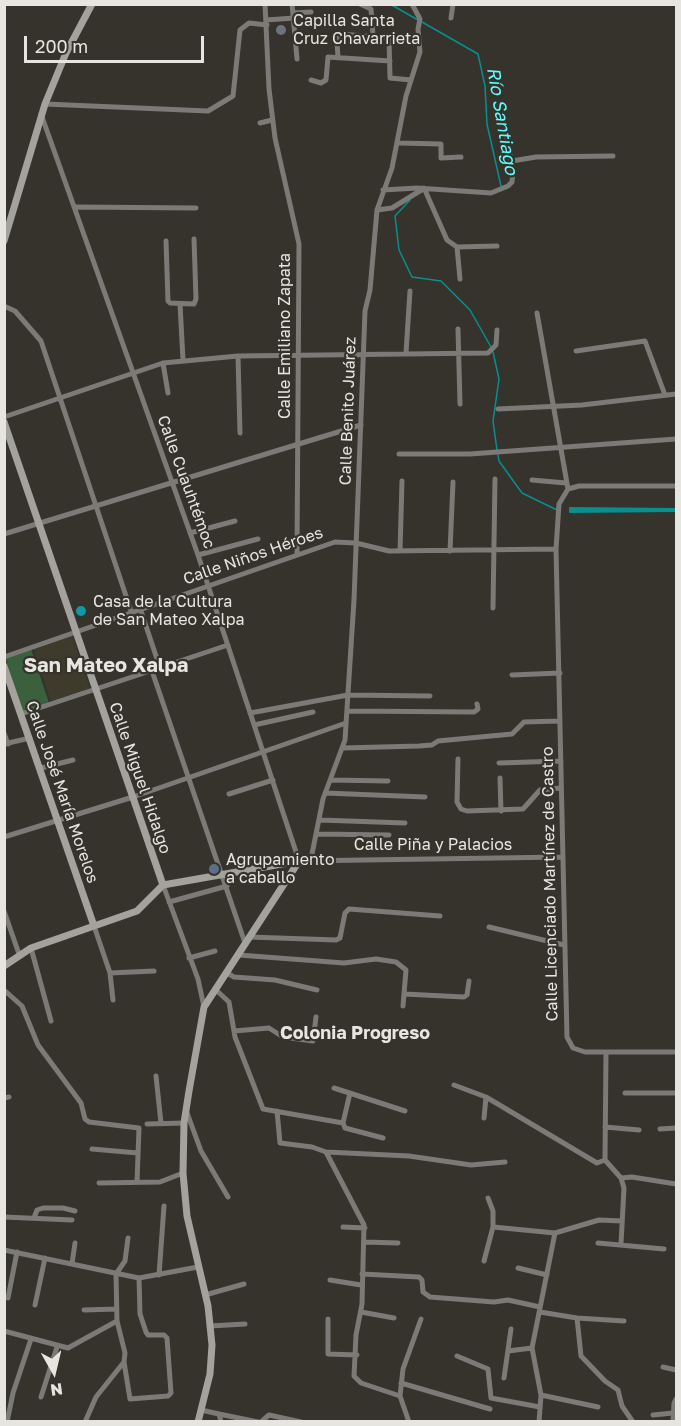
<!DOCTYPE html>
<html>
<head>
<meta charset="utf-8">
<style>
	body { margin:0 }
	#map { position:relative; width:681px; height:1426px; overflow:hidden; background:#35332b; font-family:"Golos Text",sans-serif }
	canvas { display:block }
	.frame { position:absolute; inset:0; border:6px solid #e6e5e0; pointer-events:none }
	.north { position:absolute; left:24px; top:1342px; width:60px; height:60px; -webkit-text-stroke:4px #35332b; paint-order:stroke; rotate:172deg; font-size:16px; font-weight:700; line-height:24px; text-align:center; color:#e6e5e0 }
	.north::after { content:''; display:block; margin:auto; width:21px; height:27px; background:#e6e5e0; clip-path:polygon(50% 0,100% 100%,50% 72%,0 100%) }
	.scale { position:absolute; left:24px; top:36px; width:180px; height:27px; box-sizing:border-box; border:3px solid #e6e5e0; border-top:0; padding-left:8px; font-size:18px; line-height:21px; white-space:nowrap; color:#e6e5e0; -webkit-text-stroke:4px #35332b; paint-order:stroke }
</style>
</head>
<body>
<div id="map">
<canvas width="681" height="1426"></canvas>
<div class="frame"></div>
<div class="north">N</div>
<div class="scale">200 m</div>
</div>
<script>
const ctx = document.querySelector('canvas').getContext('2d');
ctx.lineJoin = 'round';
function fillPath(path, color) { ctx.fillStyle = color; ctx.fill(path, 'evenodd'); }
const shape = rows => new Path2D(rows.map(r => 'M' + r).join(''));
function stroke(path, color, width, dash) { ctx.strokeStyle = color; ctx.lineWidth = width; ctx.lineCap = dash ? 'butt' : 'round'; ctx.setLineDash(dash || []); ctx.stroke(path); }
function write(font, color, halo, rows, align = 'center') {
  ctx.font = font + ' "Golos Text",sans-serif'; ctx.lineWidth = 4.5; ctx.setLineDash([]); ctx.textBaseline = 'middle'; ctx.strokeStyle = halo; ctx.fillStyle = color; for (const [text, x, y, turn = 0] of rows) {
    ctx.save(); ctx.translate(x, y); ctx.rotate((+turn || 0) * Math.PI / 180); ctx.textAlign = isNaN(turn) ? turn : align; if (halo) ctx.strokeText(text, 0, 0); ctx.fillText(text, 0, 0); ctx.restore();
  }
}
fillPath(shape([
	[72,635,90,689,51,702,33,648]
]), '#3e3a2c');
fillPath(shape([
	[31,649,49,703,23,712,5,657]
]), '#3a603d');
fillPath(shape([
	[569,507,676,508,676,512,569,513]
]), '#069092');
stroke(shape([
	[390,4,418,20],
	[422,22,478,54,485,86,487,124,501,186],
	[410,200,395,216,399,250,412,277,441,281,470,310,491,347],
	[493,352,499,379,493,421,497,450],
	[498,455,499,461,522,493,557,510]
]), '#069092', 1.5);
stroke(shape([
	[265,4,269,89,275,138,299,244,297,555],
	[292,4,297,59],
	[360,4,371,9,373,35],
	[293,13,311,12],
	[451,18,453,4],
	[266,20,294,18],
	[338,58,337,41,341,34,389,38,390,78,411,80],
	[311,80,321,83,326,80,328,57,390,61],
	[45,104,208,111,233,96,240,30,249,23,267,25],
	[41,114,198,555,299,861,562,857],
	[260,123,272,120],
	[399,143,441,144,441,158,461,157],
	[512,161,536,157,613,156],
	[424,188,447,240,457,247,460,279],
	[383,190,417,188,491,193,508,186,512,182,513,171,506,135],
	[76,207,196,208],
	[377,210,392,208,423,189],
	[166,241,168,301,170,303,194,304,196,299,194,239],
	[457,247,497,246],
	[180,304,183,360],
	[4,306,15,311,41,341,131,611],
	[537,313,568,489],
	[458,329,460,404],
	[576,351,645,341,665,395],
	[406,353,410,291],
	[238,356,240,433],
	[163,363,168,393],
	[498,409,582,405,676,394],
	[4,417,163,363,238,356,488,353,496,345,497,330],
	[399,454,470,454,676,439],
	[532,480,566,483],
	[676,486,579,486,568,489,559,504,556,549,567,1037,573,1048,585,1052,676,1052],
	[190,533,235,521],
	[4,534,361,425],
	[400,551,402,481],
	[450,551,453,482],
	[198,555,258,539],
	[140,608,160,668],
	[493,608,495,479],
	[4,657,335,542,356,543,389,551,556,549],
	[152,671,245,943],
	[512,675,560,673],
	[347,711,474,712,478,709,477,704],
	[250,713,348,695,430,696],
	[21,714,228,645],
	[254,725,313,712],
	[4,733,8,744],
	[4,744,30,738],
	[343,748,419,746,432,745,438,741,512,734,524,722,560,721],
	[458,759,457,802,461,809,467,811,523,809,540,790,561,788],
	[499,763,561,761],
	[41,768,73,760],
	[500,778,501,811],
	[331,780,388,781],
	[325,793,425,797],
	[229,794,273,780],
	[320,820,405,823],
	[318,834,389,835],
	[4,837,133,797,346,723],
	[311,859,323,799,345,740,354,600,365,311,370,290,377,210,392,168,406,96,420,52,418,29,420,19,412,4],
	[163,885,198,979,204,1007],
	[169,902,227,886],
	[4,911,19,954],
	[94,926,110,973,113,1000],
	[489,927,564,945],
	[249,937,336,940,340,938,345,913,349,909,440,916],
	[31,948,51,1021],
	[239,955,344,963,376,959,396,962,406,970,403,1006],
	[189,958,215,951],
	[110,973,154,971],
	[227,973,234,977,275,980,317,990],
	[4,990,22,1006,38,1045,81,1103,85,1119,89,1122,139,1128,137,1182],
	[216,990,229,1002,235,1037,263,1109,343,1123,345,1128,383,1138],
	[404,994,464,997,467,995,469,981],
	[234,1031,269,1028,283,1037,313,1041,316,1017],
	[156,1076,161,1123],
	[454,1085,486,1097,597,1163,605,1160],
	[334,1088,405,1111],
	[625,1093,676,1093],
	[4,1098,9,1097],
	[186,1110,201,1151,228,1197],
	[277,1111,280,1143,312,1147,326,1152,364,1225,362,1304,356,1335,354,1376,361,1383,400,1396,409,1422],
	[484,1118,486,1097],
	[343,1123,350,1093],
	[147,1124,184,1123],
	[605,1127,639,1130],
	[660,1129,676,1128],
	[92,1149,138,1153],
	[326,1152,409,1156,471,1165,505,1162],
	[605,1160,606,1053],
	[605,1160,621,1178,632,1177,676,1184],
	[99,1183,160,1182,183,1173],
	[4,1217,72,1220],
	[34,1218,37,1210,43,1208,63,1208,75,1211],
	[343,1227,365,1228],
	[493,1227,555,1233],
	[365,1242,398,1243],
	[598,1243,664,1249],
	[621,1244,624,1188,621,1178],
	[4,1250,139,1278,198,1267],
	[484,1261,493,1227,493,1211,488,1198],
	[72,1264,75,1243],
	[518,1268,547,1275],
	[362,1274,419,1277,422,1280,423,1292,430,1297,494,1302,508,1300,540,1307],
	[159,1275,164,1206],
	[330,1280,361,1285],
	[205,1295,244,1284],
	[8,1298,17,1252],
	[35,1305,45,1258],
	[84,1310,116,1309],
	[361,1312,394,1318],
	[540,1312,577,1318,581,1356,605,1381,618,1390,622,1406,633,1422],
	[577,1318,624,1321],
	[328,1319,328,1354,357,1355],
	[210,1326,245,1324],
	[4,1331,68,1348,117,1321],
	[508,1351,532,1348],
	[457,1356,488,1369,491,1398,540,1407],
	[124,1362,130,1399,168,1396,171,1393,167,1338,164,1335,148,1335,146,1332,140,1314,139,1278],
	[663,1367,676,1370],
	[504,1378,511,1329],
	[401,1383,490,1409],
	[541,1395,598,1407],
	[400,1396,403,1369,421,1319],
	[41,1397,57,1347],
	[201,1410,219,1414,221,1422],
	[219,1414,258,1422],
	[653,1415,673,1413],
	[7,1422,13,1393,31,1339],
	[85,1422,96,1397,124,1362,125,1353,117,1321,116,1274,125,1261,128,1238],
	[261,1422,269,1415,301,1422],
	[539,1422,541,1395,532,1348,555,1233,599,1220,622,1221],
	[673,1422,674,1403,676,1399]
]), '#7b7a76', 5);
stroke(shape([
	[4,241,45,104,66,53,92,4],
	[4,422,163,885],
	[4,666,94,926],
	[163,885,299,861],
	[4,966,31,948,137,911,163,885],
	[198,1422,210,1374,212,1345,208,1306,187,1216,183,1173,184,1123,189,1091,204,1007,299,861]
]), '#a4a29c', 7);
for (const [x, y, r, color] of [
	[281,30,6,"#6b7280"],
	[81,611,6,"#0f9aa8"],
	[214,869,6,"#5c6f8a"]
]) { const dot = new Path2D(); dot.arc(x, y, r, 0, 2 * Math.PI); ctx.fillStyle = color; ctx.fill(dot); stroke(dot, '#35332b', 2); }
write('16px', '#e6e5e0', '#35332b', [
	["Capilla Santa",293,21],
	["Cruz Chavarrieta",293,39],
	["Casa de la Cultura",93,602],
	["de San Mateo Xalpa",93,620],
	["Agrupamiento",226,860],
	["a caballo",226,878]
], 'left');
write('16px', '#e6e5e0', '#35332b', [
	["Calle Emiliano Zapata",285,336,-90],
	["Calle Benito Juárez",348,411,-88],
	["Calle Cuauhtémoc",186,482,70],
	["Calle Niños Héroes",253,556,-19],
	["Calle Miguel Hidalgo",140,778,71],
	["Calle José María Morelos",62,792,71],
	["Calle Piña y Palacios",433,845],
	["Calle Licenciado Martínez de Castro",550,884,-91]
]);
write('italic 18px', '#5ffcfe', '#35332b', [
	["Río Santiago",502,121,80]
]);
write('bold 18px', '#e6e5e0', '#35332b', [
	["Colonia Progreso",355,1033]
]);
write('bold 20px', '#e6e5e0', '#35332b', [
	["San Mateo Xalpa",106,666]
]);
</script>
</body>
</html>
